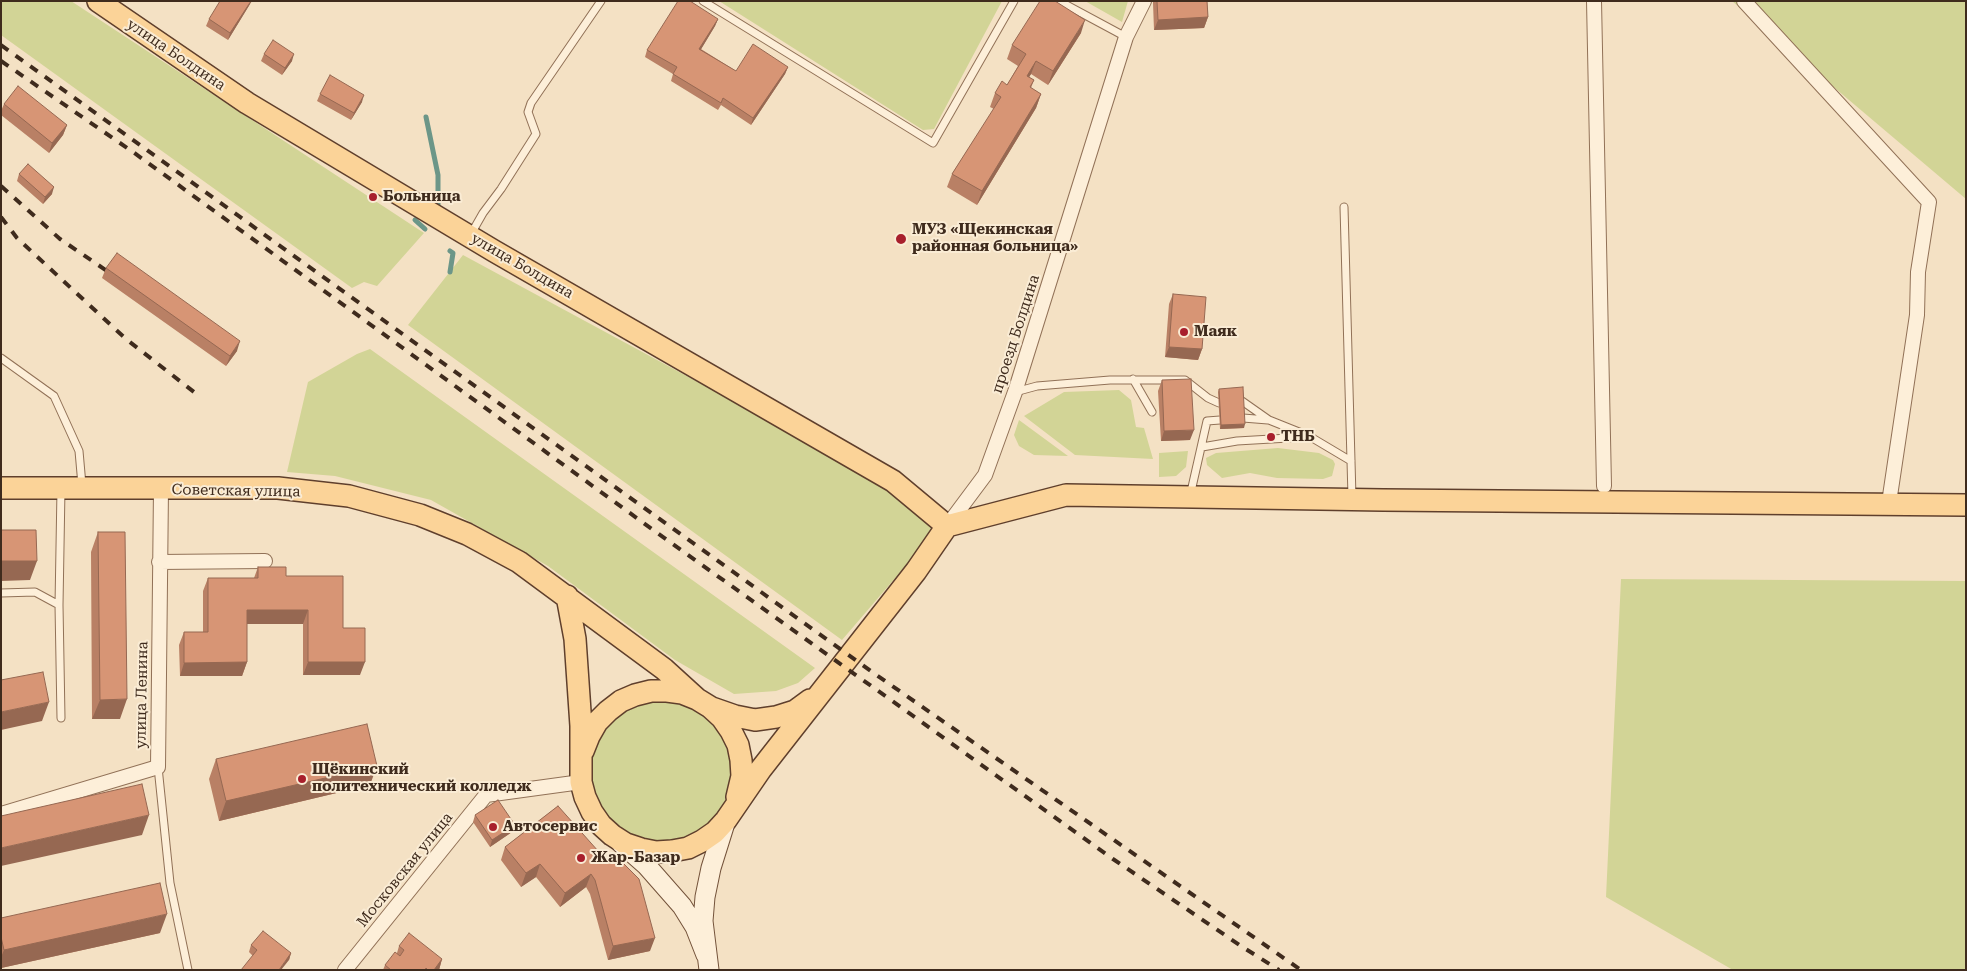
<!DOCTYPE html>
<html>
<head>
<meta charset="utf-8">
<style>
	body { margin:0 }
	#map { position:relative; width:1967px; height:971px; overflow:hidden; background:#f4e1c4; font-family:"Roboto Serif",serif }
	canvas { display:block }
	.frame { position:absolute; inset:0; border:2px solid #3f2b1d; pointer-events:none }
</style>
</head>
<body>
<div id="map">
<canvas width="1967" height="971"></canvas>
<div class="frame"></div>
</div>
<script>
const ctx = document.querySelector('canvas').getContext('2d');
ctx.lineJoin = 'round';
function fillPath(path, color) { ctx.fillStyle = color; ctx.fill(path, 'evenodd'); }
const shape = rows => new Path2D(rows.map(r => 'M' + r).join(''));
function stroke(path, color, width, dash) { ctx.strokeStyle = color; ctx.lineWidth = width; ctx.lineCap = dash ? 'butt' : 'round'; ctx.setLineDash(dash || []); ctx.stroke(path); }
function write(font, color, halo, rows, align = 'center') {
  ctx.font = font + ' "Roboto Serif",serif'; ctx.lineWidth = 4; ctx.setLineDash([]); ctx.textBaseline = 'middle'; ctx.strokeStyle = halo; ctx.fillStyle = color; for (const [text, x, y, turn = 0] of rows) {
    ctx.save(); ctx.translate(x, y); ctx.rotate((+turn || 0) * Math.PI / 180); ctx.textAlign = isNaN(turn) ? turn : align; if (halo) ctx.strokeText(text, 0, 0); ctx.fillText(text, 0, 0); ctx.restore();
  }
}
fillPath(shape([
	[1,1,71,1,424,233,377,286,364,282,352,288,1,35],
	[719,1,1002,1,934,129,923,130],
	[1085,1,1128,1,1122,22],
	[1732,1,1966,1,1966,199],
	[463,255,890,486,939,527,842,640,408,325],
	[370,349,815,668,798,683,776,691,734,694,675,660,548,566,431,500,335,476,287,472,308,382,357,354],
	[1119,390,1131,400,1136,427,1144,428,1153,459,1075,455,1024,416,1064,392],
	[1019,420,1068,456,1034,455,1019,446,1014,435],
	[1278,448,1319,453,1333,460,1335,464,1332,476,1323,479,1277,478,1250,473,1222,478,1207,465,1206,458,1216,453],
	[1188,451,1186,467,1176,476,1159,477,1159,453],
	[1621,579,1966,581,1966,970,1733,970,1606,897],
	'590 771a71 71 0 1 1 142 0a71 71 0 1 1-142 0Z'
]), '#d2d496');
stroke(shape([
	[426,117,438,175,438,205],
	[415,220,425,229],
	[450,251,453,253,450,272]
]), '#6c9688', 5);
const lane = shape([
	[703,1,933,143,1014,1],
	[1059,1,1126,37],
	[1344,207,1352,497],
	[471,234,483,213,501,189,536,134,528,112,531,103,601,1],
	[1,358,54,396,79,451,82,485],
	[1133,379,1152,412],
	[1015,392,1037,386,1110,380,1185,380,1208,398,1219,403],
	[1242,401,1269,420,1309,436,1351,461],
	[1243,418,1268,420],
	[1202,447,1237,441,1306,437],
	[1190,496,1207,421,1220,420],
	[1,593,35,592,59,605,61,718],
	[59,605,61,489],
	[158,767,170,883,188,970]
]);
const street = shape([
	[1594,1,1604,486],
	[1744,1,1929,202,1918,272,1917,315,1890,496],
	[947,526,985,475,1015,392,1126,37,1144,1],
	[159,562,265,561],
	[1,814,158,767,161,489],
	[345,970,486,795,581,782]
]);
const secondary = shape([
	[621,843,646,865,682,906,695,927,706,955],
	[709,970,703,921,705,897,711,868,726,820]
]);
const primary = shape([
	[98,1,247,103,494,251,893,481,947,526],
	[1,488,278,488,349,496,420,515,467,534,519,562,664,669,697,699],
	[567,596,575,639,581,726,581,782,585,797,592,812,601,825,612,835,626,844,641,849,656,852,672,851,688,848,702,841,715,832,726,820,761,769,916,571,947,526,1066,495,1383,500,1966,505],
	[712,708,735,716,755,720,776,717,795,711,810,700],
	[583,751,589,736,597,722,608,711,621,701,635,695,651,691,667,691,682,693,697,699,710,707,722,718,731,731,738,745,741,760,742,776,737,797]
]);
stroke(lane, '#917157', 9);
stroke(street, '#917157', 16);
stroke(secondary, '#73523a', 21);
stroke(primary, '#5f3f2c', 24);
stroke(lane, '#fdefd9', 7);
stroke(street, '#fdefd9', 14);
stroke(secondary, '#fdefd9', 19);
stroke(primary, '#fbd398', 21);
stroke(shape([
	[1,45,875,674,1301,970],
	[1,61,133,152,656,532,1113,859,1241,946,1279,970],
	[1,186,60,239,107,271],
	[1,217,17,238,126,339,194,392]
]), '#3f2b1d', 4, [9, 9]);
fillPath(shape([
	[1153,1,1207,1,1208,17,1204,28,1154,30,1153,3],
	[250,4,228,40,206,26,209,19],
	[718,19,715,26,701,49,736,71,788,67,785,74,751,125,721,105,718,110,671,81,673,74,645,57,647,50],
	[1081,33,1048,85,1031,74,1029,77,1034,80,1031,88,1041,94,1036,108,977,205,947,187,952,174,994,109,990,107,995,93,1007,85,1018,66,1007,59,1012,45],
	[264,54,292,61,282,75,261,61],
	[320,94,362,102,351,120,317,101],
	[4,104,67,125,63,135,49,153,1,115,1,111],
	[19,174,52,194,43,204,17,181],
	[106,268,237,351,226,366,102,278],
	[1173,294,1202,349,1198,360,1165,357,1169,304],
	[1162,380,1190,440,1161,441,1158,391],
	[1219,389,1244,428,1220,429,1218,392],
	[98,532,120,719,92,719,91,552],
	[258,567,286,576,343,628,360,675,303,675,303,624,247,624,247,662,242,676,180,676,179,645,184,632,203,632,203,591,208,578,254,578],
	[216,759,370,785,219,821,209,779],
	[558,806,650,951,608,960,590,894,586,887,560,907,536,877,521,887,501,860,505,847],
	[475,815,512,832,490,847,473,822],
	[1,918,160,933,1,968],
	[251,945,291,953,289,960,252,955,249,952],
	[399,946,442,959,439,970,383,970,385,965,397,953]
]), '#b98065');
fillPath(shape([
	[251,1,252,1,250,4,228,40,230,33],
	[1208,17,1204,28,1154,30,1158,20],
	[718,19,715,26,697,56,699,49],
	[1085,20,1081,33,1048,85,1053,71],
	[294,54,292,61,282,75,285,68],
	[1036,61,1031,74,1022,89,1027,76],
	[788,67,785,74,751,125,753,118],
	[1041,94,1036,108,977,205,982,191],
	[364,95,362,102,351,120,354,113],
	[67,125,63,135,49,153,52,143],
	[54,187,52,194,43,204,45,197],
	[240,341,237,351,226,366,230,356],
	[1169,347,1202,349,1198,360,1165,357],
	[1245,424,1244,428,1220,429,1221,425],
	[1194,430,1190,440,1161,441,1164,431],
	[1,561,37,561,30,580,1,581],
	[247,610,308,610,303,624,242,624],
	[247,662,242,676,180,676,184,663],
	[308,662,365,662,360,675,303,675],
	[127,699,120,719,92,719,100,700],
	[49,702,42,721,1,730,1,712],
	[377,766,370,785,219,821,226,801],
	[149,815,142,835,1,866,1,848],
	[515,825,512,832,490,847,492,840],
	[540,864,536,877,521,887,526,873],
	[591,874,586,887,560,907,565,893],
	[167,914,160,933,1,968,1,957,4,950],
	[655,938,650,951,608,960,613,946],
	[291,953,289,960,281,970,279,970],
	[442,959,439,970,434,970]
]), '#966852');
const building = shape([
	[220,1,251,1,230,33,209,19,220,1],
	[678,1,690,1,718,19,699,49,736,71,753,44,788,67,753,118,723,98,721,103,673,74,677,67,647,50,678,1],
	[1040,1,1055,1,1085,20,1053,71,1036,61,1027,76,1034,80,1030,87,1041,94,982,191,952,174,1001,97,995,93,1002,81,1007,85,1026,54,1012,45,1040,1],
	[1157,1,1207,1,1208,17,1158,20,1157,1],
	[273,40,294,54,285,68,264,54,273,40],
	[330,75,364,95,354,113,320,94,330,75],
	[18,86,67,125,52,143,4,104,18,86],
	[28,164,54,187,45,197,19,174,28,164],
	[117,253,240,341,230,356,106,268,117,253],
	[1173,294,1206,297,1202,349,1169,347,1173,294],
	[1191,379,1194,430,1164,431,1162,380,1191,379],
	[1243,387,1245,424,1221,425,1219,389,1243,387],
	[1,530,36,530,37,561,1,561,1,530],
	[98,532,125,532,127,699,100,700,98,532],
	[258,567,286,567,286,576,343,576,343,628,365,628,365,662,308,662,308,610,247,610,247,662,184,663,184,632,208,632,208,578,258,578,258,567],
	[43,672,49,702,1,712,1,680,43,672],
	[367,724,377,766,226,801,216,759,367,724],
	[142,784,149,815,1,848,1,816,142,784],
	[498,800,515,825,492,840,475,815,498,800],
	[558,806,607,861,617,857,639,879,655,938,613,946,595,880,591,874,565,893,540,864,526,873,505,847,558,806],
	[160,883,167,914,4,950,1,937,1,918,160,883],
	[263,931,291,953,279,970,241,970,257,950,251,945,263,931],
	[409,933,442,959,434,970,428,970,426,968,425,970,391,970,385,965,395,952,400,956,404,950,399,946,409,933]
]);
fillPath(building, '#d79575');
stroke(building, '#966852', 1);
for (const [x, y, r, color] of [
	[373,197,5,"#a81f2c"],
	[901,239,6,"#a81f2c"],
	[1184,332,5,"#a81f2c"],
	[1271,437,5,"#a81f2c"],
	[302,779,5,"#a81f2c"],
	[493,827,5,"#a81f2c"],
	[581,858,5,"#a81f2c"]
]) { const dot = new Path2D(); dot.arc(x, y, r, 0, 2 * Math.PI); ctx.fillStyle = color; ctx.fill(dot); stroke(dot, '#faecd5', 2); }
write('15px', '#3f2b1d', '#faecd5', [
	["улица Болдина",176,55,34],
	["улица Болдина",522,266,30],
	["проезд Болдина",1016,334,-72],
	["Советская улица",236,491,1],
	["улица Ленина",142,695,-89],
	["Московская улица",405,870,-51]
]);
write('bold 15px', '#3f2b1d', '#faecd5', [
	["Больница",383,197],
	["МУЗ «Щекинская",912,230],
	["районная больница»",912,247],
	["Маяк",1194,332],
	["ТНБ",1281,437],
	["Щёкинский",312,770],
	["политехнический колледж",312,787],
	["Автосервис",503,827],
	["Жар-Базар",591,858]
], 'left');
</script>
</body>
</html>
